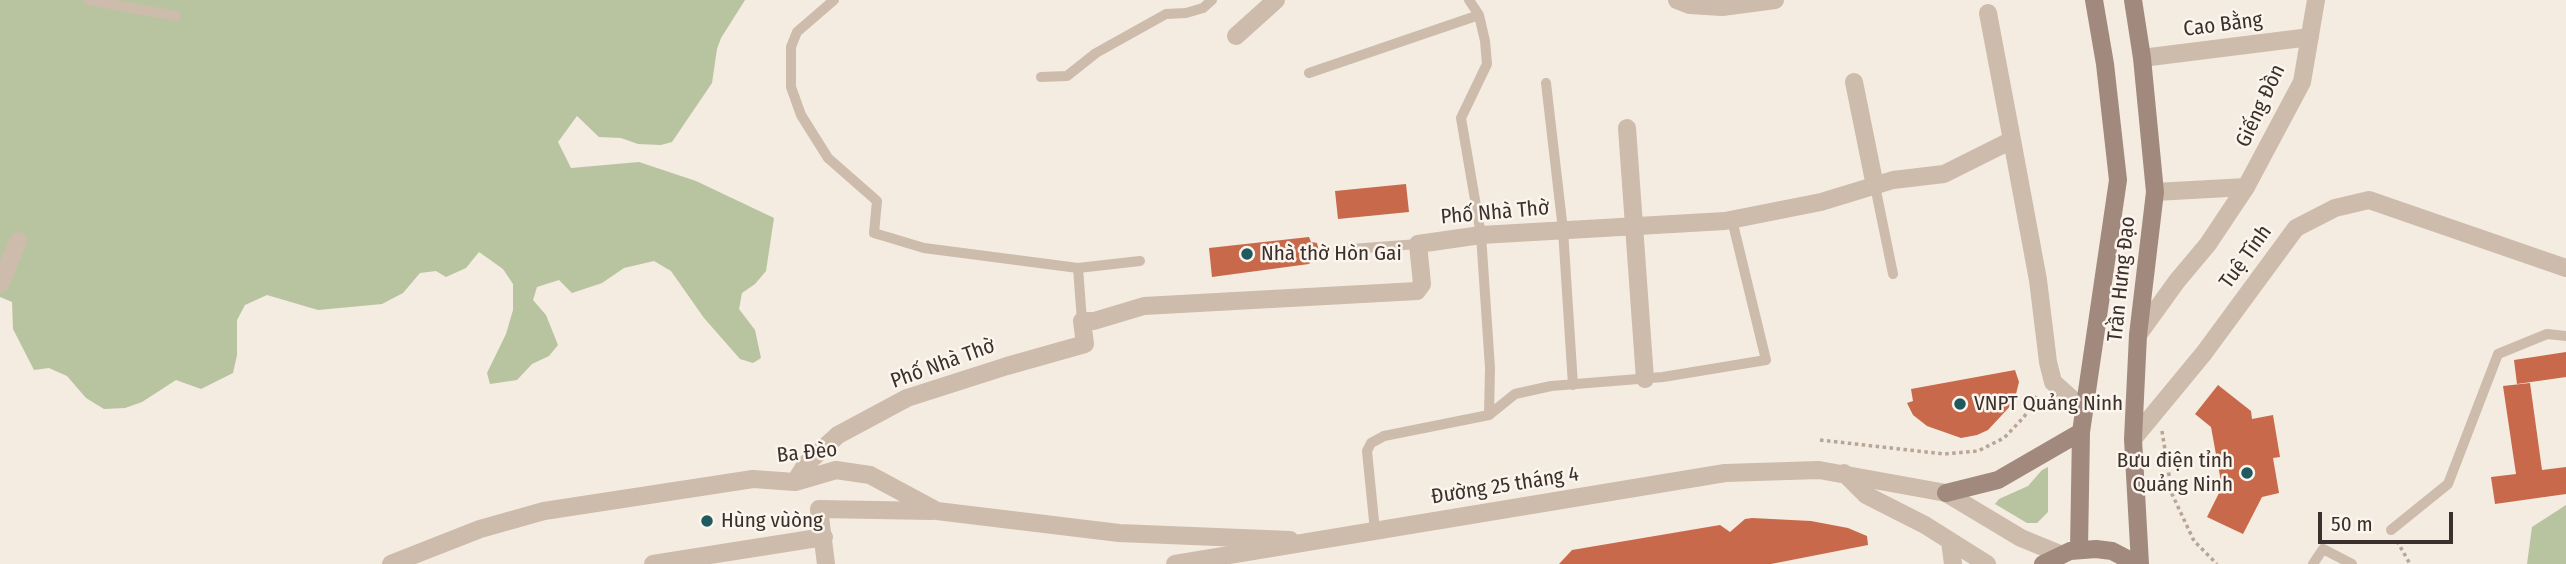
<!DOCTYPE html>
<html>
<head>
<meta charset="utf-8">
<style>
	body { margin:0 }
	#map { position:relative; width:2566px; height:564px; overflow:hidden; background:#f4ebe1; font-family:"Fira Sans Condensed",sans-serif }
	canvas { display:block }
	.scale { position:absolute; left:2318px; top:512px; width:135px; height:32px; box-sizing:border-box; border:4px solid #3b302b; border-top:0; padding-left:9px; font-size:21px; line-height:24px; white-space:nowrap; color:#3b302b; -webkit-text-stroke:5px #fbf5ee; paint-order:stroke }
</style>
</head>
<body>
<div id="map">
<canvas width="2566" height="564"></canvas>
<div class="scale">50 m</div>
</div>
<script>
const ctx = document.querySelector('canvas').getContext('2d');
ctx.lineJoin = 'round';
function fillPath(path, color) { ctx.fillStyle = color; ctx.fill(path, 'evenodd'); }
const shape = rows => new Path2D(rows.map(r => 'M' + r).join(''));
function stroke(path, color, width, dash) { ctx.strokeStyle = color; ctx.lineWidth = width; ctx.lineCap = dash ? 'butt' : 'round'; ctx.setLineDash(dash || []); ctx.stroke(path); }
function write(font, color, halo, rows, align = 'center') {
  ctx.font = font + ' "Fira Sans Condensed",sans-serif'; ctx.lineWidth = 5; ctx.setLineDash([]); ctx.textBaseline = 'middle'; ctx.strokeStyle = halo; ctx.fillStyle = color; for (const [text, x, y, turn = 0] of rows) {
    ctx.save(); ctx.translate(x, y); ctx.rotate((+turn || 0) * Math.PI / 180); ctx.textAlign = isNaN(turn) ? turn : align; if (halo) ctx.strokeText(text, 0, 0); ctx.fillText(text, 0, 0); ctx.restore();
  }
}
fillPath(shape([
	[0,0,745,0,721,38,717,49,712,83,672,142,661,145,638,144,621,138,599,137,577,116,558,142,571,168,639,162,696,181,774,218,766,271,755,284,742,293,739,309,755,330,761,358,753,363,740,359,704,318,671,271,654,261,624,268,602,283,572,293,559,280,537,287,533,300,546,315,558,345,549,356,532,364,517,380,490,384,487,373,506,334,513,310,513,284,503,269,479,252,466,268,446,277,436,271,420,273,403,293,382,304,318,310,267,295,245,305,237,320,237,355,233,373,201,389,176,380,142,402,125,408,104,409,86,398,67,376,49,368,34,370,13,329,12,302,0,297],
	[2048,467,2048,512,2037,523,2027,523,1995,504,1999,499,2028,486,2042,470],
	[2566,505,2566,564,2527,564,2532,527]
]), '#b8c4a0');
fillPath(shape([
	[1406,184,1409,212,1338,219,1335,191],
	[1309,237,1311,242,1317,243,1319,252,1309,264,1212,277,1209,248],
	[2566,352,2566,377,2517,384,2514,360],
	[2015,370,2019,382,2014,402,1988,430,1977,435,1961,438,1927,426,1913,415,1907,403,1913,401,1911,389],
	[2530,383,2542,470,2566,467,2566,494,2495,504,2491,477,2516,474,2503,386],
	[2218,385,2251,411,2252,419,2273,415,2280,457,2273,458,2279,493,2262,497,2243,534,2207,517,2222,487,2211,427,2195,414],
	[1752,518,1811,521,1848,528,1867,536,1868,545,1771,564,1559,564,1572,550,1720,525,1730,532,1745,519]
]), '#c8694b');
stroke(shape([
	[2162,431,2172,494,2194,541,2217,564],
	[1820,440,1944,454,1978,451,2004,438,2024,417,2037,396],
	[2397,541,2410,564]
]), '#b9a596', 3.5, [3.5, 3.5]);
stroke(shape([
	[88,0,176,16],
	[834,0,797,32,791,47,791,87,801,115,828,158,877,201,874,233,924,248,1078,268,1140,261],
	[1469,0,1479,15,1485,41,1487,64,1461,118,1481,235,1490,368,1489,415],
	[1309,73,1479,15],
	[1041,77,1067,76,1096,53,1166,14,1186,13,1203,8,1212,0],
	[1546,83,1563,230,1573,385],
	[1875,186,1893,274],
	[1338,250,1418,244],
	[1078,268,1082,321],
	[2391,530,2448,484,2498,354,2547,334,2566,336],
	[1375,531,1367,451,1371,443,1384,436,1489,415,1515,394,1551,386,1663,377,1766,360,1732,220],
	[2313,564,2323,549,2352,564]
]), '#cdbbac', 10);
stroke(shape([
	[1677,0,1690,5,1722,7,1775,0],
	[1988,13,2012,140],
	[1236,36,1276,0],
	[2142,58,2310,37],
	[1854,82,1875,186],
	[1627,128,1645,379],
	[0,284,18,241],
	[2138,335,2177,281,2208,244,2246,187,2302,82,2316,0],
	[2133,439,2204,353,2296,228,2335,208,2369,200,2566,268],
	[795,482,806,464,838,435,907,398,1007,366,1085,344,1082,321,1094,321,1144,306,1417,291,1422,284,1418,244,1481,235,1725,221,1821,202,1893,180,1944,174,2012,140,2038,280,2048,362,2053,382,2084,410],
	[391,564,480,529,544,511,753,479,795,482,836,470,870,475,937,511,1119,533,1290,540],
	[653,564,824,537],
	[826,564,819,509,932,511]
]), '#cdbbac', 18);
stroke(shape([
	[2155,192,2246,187],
	[1844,473,1866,495,1925,525,1987,564],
	[1950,541,1953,564],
	[1175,564,1725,473,1819,470,1946,493,2021,538,2060,554]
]), '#cdbbac', 18);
stroke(shape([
	[2133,0,2142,58,2155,192,2138,335,2133,439,2140,564],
	[1946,493,1998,480,2081,432],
	[2079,549,2081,432,2118,180,2105,64,2094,0],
	[2043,564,2070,551,2096,549,2112,551,2137,564]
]), '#a18a7d', 18);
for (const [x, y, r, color] of [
	[1247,254,7,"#1f5a5e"],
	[1960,404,7,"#1f5a5e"],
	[2247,473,7,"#1f5a5e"],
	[707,521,7,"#1f5a5e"]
]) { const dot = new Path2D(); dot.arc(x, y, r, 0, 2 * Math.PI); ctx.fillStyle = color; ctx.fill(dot); stroke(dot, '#fbf5ee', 2.5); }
write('21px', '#3b302b', '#fbf5ee', [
	["Cao Bằng",2223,25,-7],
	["Giếng Đồn",2261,106,-65],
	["Phố Nhà Thờ",1495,213,-5],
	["Tuệ Tĩnh",2246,257,-54],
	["Trần Hưng Đạo",2122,279,-84],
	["Phố Nhà Thờ",943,364,-20],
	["Ba Đèo",807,453,-6],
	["Đường 25 tháng 4",1505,486,-9]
]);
write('21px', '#3b302b', '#fbf5ee', [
	["Nhà thờ Hòn Gai",1261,254],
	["VNPT Quảng Ninh",1974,404],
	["Bưu điện tỉnh",2233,461,"right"],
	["Quảng Ninh",2233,485,"right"],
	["Hùng vùòng",721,521]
], 'left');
</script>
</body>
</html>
